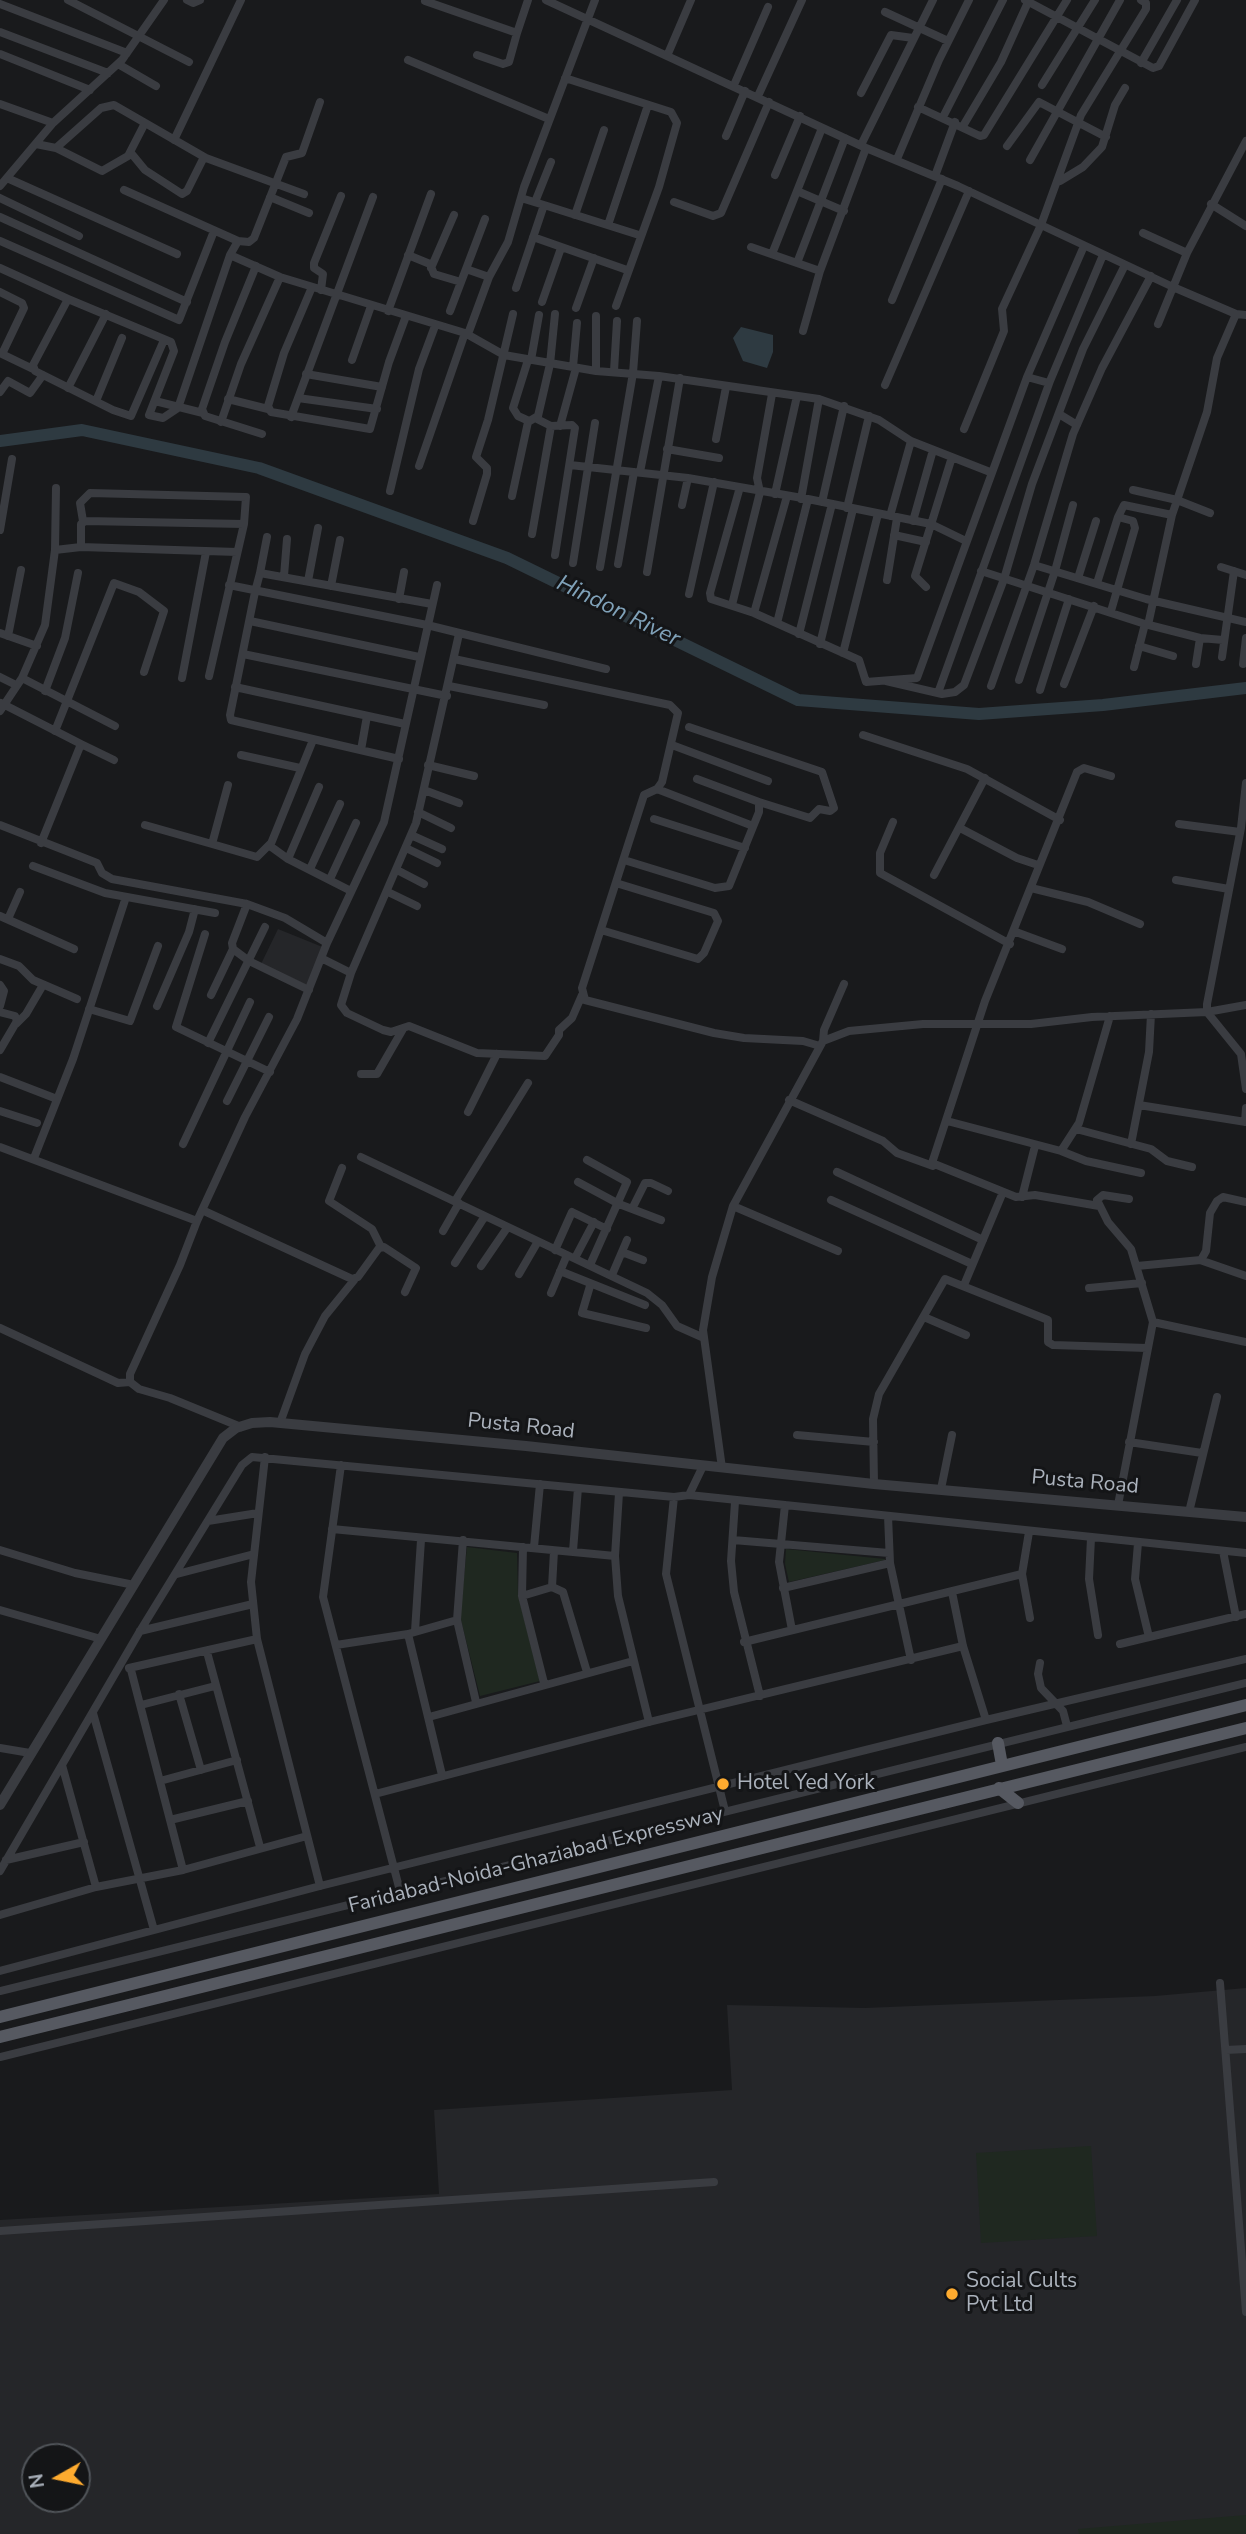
<!DOCTYPE html>
<html>
<head>
<meta charset="utf-8">
<style>
	body { margin:0 }
	#map { position:relative; width:1246px; height:2534px; overflow:hidden; background:#191a1c; font-family:"Nunito Sans",sans-serif }
	canvas { display:block }
	.north { position:absolute; left:21px; top:2443px; width:70px; height:70px; box-sizing:border-box; background:#141517; border:2px solid #505459; border-radius:50%; rotate:261deg; font-size:19px; font-weight:700; line-height:28px; text-align:center; color:#abb2bc }
	.north::after { content:''; display:block; margin:auto; width:24px; height:32px; background:#feab2f; clip-path:polygon(50% 0,100% 100%,50% 72%,0 100%) }
</style>
</head>
<body>
<div id="map">
<canvas width="1246" height="2534"></canvas>
<div class="north">N</div>
</div>
<script>
const ctx = document.querySelector('canvas').getContext('2d');
ctx.lineJoin = 'round';
function fillPath(path, color) { ctx.fillStyle = color; ctx.fill(path, 'evenodd'); }
const shape = rows => new Path2D(rows.map(r => 'M' + r).join(''));
function stroke(path, color, width, dash) { ctx.strokeStyle = color; ctx.lineWidth = width; ctx.lineCap = dash ? 'butt' : 'round'; ctx.setLineDash(dash || []); ctx.stroke(path); }
function write(font, color, halo, rows, align = 'center') {
  ctx.font = font + ' "Nunito Sans",sans-serif'; ctx.lineWidth = 6; ctx.setLineDash([]); ctx.textBaseline = 'middle'; ctx.strokeStyle = halo; ctx.fillStyle = color; for (const [text, x, y, turn = 0] of rows) {
    ctx.save(); ctx.translate(x, y); ctx.rotate((+turn || 0) * Math.PI / 180); ctx.textAlign = isNaN(turn) ? turn : align; if (halo) ctx.strokeText(text, 0, 0); ctx.fillText(text, 0, 0); ctx.restore();
  }
}
fillPath(shape([
	[278,929,325,948,309,986,261,964],
	[1246,1988,1246,2534,0,2534,0,2220,439,2194,434,2110,732,2090,727,2005,865,2008,1155,1996],
	[35,2457,77,2457,77,2499,35,2499]
]), '#252629');
fillPath(shape([
	[467,1547,517,1553,518,1595,540,1681,480,1696,460,1616],
	[786,1549,885,1559,885,1560,789,1582,785,1564],
	[1091,2146,1097,2236,981,2243,976,2153],
	[1246,2515,1246,2534,1079,2534,1078,2529]
]), '#1f2820');
fillPath(shape([
	[741,327,773,335,773,352,767,368,743,361,733,338]
]), '#2e3a41');
stroke(shape([
	[0,441,82,430,259,468,507,558,798,700,979,714,1103,705,1246,688]
]), '#2e3a41', 12);
stroke(shape([
	[68,0,189,62],
	[187,0,193,3,200,0],
	[546,0,866,148,958,186,1173,287,1236,314,1246,315],
	[1025,0,1153,68,1159,66,1195,0],
	[425,1,517,33,528,0],
	[0,4,127,53],
	[885,12,948,41],
	[0,32,108,73],
	[0,54,90,90],
	[477,55,503,64,509,62,517,33],
	[667,56,691,0],
	[408,60,549,119],
	[1141,63,1177,0],
	[118,64,156,86],
	[565,78,671,112,677,123,659,187,616,306],
	[734,85,768,7],
	[1042,85,1095,0],
	[861,93,891,35,913,38],
	[758,96,802,0],
	[0,104,53,123],
	[918,107,980,136,984,135,1067,0],
	[943,117,1003,0],
	[963,126,1001,62,1029,0],
	[726,136,745,91],
	[174,140,241,0],
	[36,144,56,148,101,108,114,105,206,158,304,194],
	[861,145,933,0],
	[1007,146,1039,102,1106,137],
	[56,148,102,171,128,156,145,123],
	[131,153,145,170,182,194,187,191,204,157],
	[897,159,939,60,969,0],
	[1030,160,1120,0],
	[775,175,800,116],
	[935,176,955,122],
	[7,178,177,254],
	[1060,181,1083,167,1102,147,1115,105,1125,88],
	[0,186,53,123,122,60,164,0],
	[124,190,238,241],
	[797,191,844,211],
	[270,197,309,213],
	[0,198,79,236],
	[535,202,551,162],
	[674,202,713,216,721,213,769,102],
	[1211,204,1246,226],
	[544,205,639,235],
	[575,215,604,130],
	[0,217,187,302],
	[608,225,648,105],
	[1143,233,1187,253],
	[533,237,627,270],
	[0,241,179,320,214,231],
	[751,247,820,271],
	[772,254,822,128],
	[230,255,238,241,249,242,254,238,286,157,302,153,320,102],
	[408,255,430,264,434,274,461,282],
	[797,263,845,138],
	[256,266,225,342,202,409,205,416,262,434],
	[0,268,68,299,33,365,35,371,113,410,131,416,164,340],
	[431,268,454,215],
	[466,269,489,277],
	[312,287,284,353,268,406,271,412,370,429,389,362,406,316],
	[516,288,544,205,521,198],
	[321,290,323,274,314,268,314,263,341,196],
	[0,292,22,303,24,308,2,354],
	[68,299,171,342,174,351,149,415,163,418,178,408,230,255,280,277],
	[892,300,942,179],
	[542,302,561,248],
	[576,308,594,258],
	[388,311,431,194],
	[450,311,485,219],
	[1158,324,1187,253,1246,141],
	[803,331,820,271,866,148],
	[468,334,489,277,508,242,524,187,595,0],
	[0,353,33,369],
	[352,360,371,306],
	[528,360,513,408,518,416,529,421],
	[531,360,539,315],
	[573,367,577,323],
	[596,371,596,316],
	[614,371,617,321],
	[306,374,382,387],
	[659,376,819,399,879,420,911,441,990,472],
	[1027,377,1049,383],
	[885,385,969,191],
	[68,388,106,314],
	[0,392,8,381,30,393,43,375],
	[298,398,377,409],
	[228,399,268,409],
	[96,401,122,338],
	[155,401,203,413],
	[1059,414,1077,425],
	[291,417,373,197],
	[537,419,551,426,572,425,575,428,555,555],
	[221,422,241,364,280,277,465,333,504,355,596,371,659,376,640,472],
	[560,426,576,368],
	[964,429,1004,331,1002,309,1041,225,1081,115,1146,9,1146,3,1141,0],
	[716,439,726,387],
	[667,449,719,458],
	[570,465,688,478,808,499,931,524,966,541],
	[419,466,465,333],
	[740,487,710,593,711,599,754,613,859,660,866,682,917,678,1027,377,1084,246],
	[1133,490,1177,500,1210,513],
	[390,491,419,369,435,326],
	[775,494,797,396],
	[512,496,528,422,538,416,550,364,555,314],
	[801,499,819,399],
	[822,502,844,406],
	[682,505,688,478],
	[847,508,869,416],
	[890,516,911,441],
	[1118,517,1124,505,1172,515],
	[83,521,80,503,90,493,246,497,244,524,209,676],
	[473,521,487,474,487,468,476,457,488,420,513,314],
	[913,521,933,450],
	[0,530,12,459],
	[532,534,551,426],
	[894,535,926,542],
	[81,547,81,524,85,521,244,524],
	[55,550,81,547,237,552],
	[573,563,595,423],
	[618,564,634,472],
	[1034,565,1146,599,1246,622],
	[600,567,633,373,637,321],
	[1221,567,1246,575],
	[981,571,1145,624,1200,638,1223,640],
	[647,572,680,378],
	[260,573,267,537],
	[284,576,287,539],
	[1078,578,1096,521],
	[887,580,897,518],
	[308,581,318,528],
	[1097,583,1118,517,1133,521,1135,528,1111,611],
	[229,585,427,625,606,669],
	[331,586,340,540],
	[926,587,915,576,952,457],
	[689,594,714,482],
	[399,599,404,572],
	[732,605,760,492,757,478,772,394],
	[754,613,787,496],
	[250,621,419,657],
	[777,623,808,499],
	[1148,625,1172,515,1207,412,1217,358,1236,314],
	[0,633,37,646],
	[459,634,416,823,351,973,341,1005,347,1013,383,1030,391,1032,409,1026,477,1053,545,1056,559,1035,559,1030,572,1018,582,995],
	[799,634,832,504],
	[8,636,21,570],
	[820,644,853,509],
	[1139,646,1173,656],
	[843,653,878,514],
	[243,654,447,696],
	[1222,657,1234,571],
	[454,659,670,705,678,713,662,782,657,789,644,795,582,988,585,1000,714,1033,744,1038,803,1041,820,1046],
	[1196,664,1200,638],
	[1243,664,1246,638],
	[1134,667,1145,624],
	[0,677,16,685],
	[22,678,115,726],
	[182,678,206,552],
	[1019,680,1055,571,1073,505],
	[886,681,942,694,955,692,964,685,1004,579,1032,484,1083,349,1125,265],
	[1064,684,1094,606],
	[449,686,544,705],
	[991,686,1034,565,1073,434,1102,368,1151,276],
	[235,687,405,724],
	[1040,690,1069,599],
	[45,691,65,638,78,573],
	[938,693,1050,381,1103,255],
	[1,703,81,744,41,843],
	[0,711,22,678,45,625,55,550,56,488],
	[689,727,822,772,834,808,830,811,819,809,810,818,759,802],
	[55,731,114,583,139,592,164,611,144,672],
	[863,735,967,769,1060,820],
	[313,740,270,846,288,859,351,891],
	[81,744,114,760],
	[672,745,768,781],
	[361,750,367,716],
	[241,755,300,768],
	[399,759,231,720,230,715,255,592,260,573,432,604],
	[428,765,474,776],
	[1246,783,1241,828,1207,1004,1207,1012,1241,1054,1246,1089],
	[657,789,753,826],
	[424,790,459,803],
	[418,812,451,828],
	[654,819,745,848],
	[893,822,880,853,880,873,1010,944],
	[1179,824,1240,832],
	[0,825,97,863,102,873,112,879,247,904,285,918,327,943],
	[145,825,212,844,228,785],
	[960,828,1017,858,1038,865],
	[411,835,442,849],
	[212,844,257,857,270,844],
	[406,848,437,863],
	[288,859,319,787],
	[624,860,715,888,729,886,759,812,759,802,697,779],
	[33,866,105,893,215,913],
	[310,869,340,804],
	[397,870,424,884],
	[934,875,985,778],
	[330,879,356,823],
	[1176,880,1229,889],
	[1031,888,1088,902,1140,924],
	[388,892,417,906],
	[247,904,232,943,233,949,249,961,309,990],
	[0,916,74,949],
	[8,919,20,892],
	[601,930,698,959,704,953,718,921,714,913,616,883],
	[1016,932,1062,949],
	[205,934,176,1027,270,1072],
	[0,959,19,966,33,980,77,999],
	[323,959,351,973],
	[0,985,4,991,0,1006],
	[211,995,233,949],
	[157,1006,189,932,195,909],
	[89,1009,130,1021,158,946],
	[0,1012,15,1016,17,1021,0,1050],
	[16,1024,26,1014,43,985],
	[823,1041,824,1030,844,984],
	[208,1043,265,927],
	[361,1074,377,1074,403,1029],
	[0,1077,57,1099],
	[789,1100,883,1141,897,1153,933,1166],
	[227,1101,269,1017],
	[1139,1105,1246,1122],
	[0,1111,37,1123],
	[468,1112,497,1054],
	[947,1121,1061,1151,1079,1123,1110,1016],
	[1245,1122,1246,1108],
	[1076,1129,1151,1149,1167,1161,1192,1167],
	[183,1144,250,1002],
	[1131,1144,1149,1052,1151,1014],
	[0,1147,197,1221],
	[1061,1151,1086,1161,1141,1173],
	[361,1157,647,1293,662,1305,677,1326,704,1338],
	[34,1158,73,1059,126,897],
	[587,1160,627,1182,590,1265],
	[342,1168,329,1201,372,1229,381,1247],
	[837,1172,983,1240],
	[578,1182,619,1204,661,1220],
	[1022,1197,1035,1146],
	[831,1200,972,1264],
	[455,1201,528,1083],
	[733,1206,838,1251],
	[1099,1206,1035,1195,1016,1197,932,1163,985,1001,1077,772,1084,768,1111,776],
	[632,1209,645,1183,651,1183,668,1191],
	[202,1210,352,1279,358,1277,379,1248,384,1247,416,1268,405,1292],
	[443,1231,459,1203],
	[555,1250,572,1212,607,1229],
	[622,1252,643,1260],
	[575,1258,594,1222],
	[1200,1260,1246,1276],
	[455,1263,485,1216],
	[481,1266,507,1228],
	[1137,1266,1201,1260,1206,1251,1210,1213,1217,1201,1223,1197,1246,1202],
	[560,1271,645,1305],
	[519,1274,537,1243],
	[612,1275,627,1240],
	[964,1285,1003,1192],
	[590,1286,582,1313,646,1328],
	[1089,1288,1142,1283],
	[551,1293,567,1255],
	[924,1317,966,1335],
	[1153,1322,1246,1342],
	[0,1328,118,1383,130,1382],
	[280,1423,305,1354,325,1316,355,1279],
	[241,1427,170,1398,139,1389,130,1382,130,1374,180,1265,197,1221,245,1117,297,1019,327,943,384,822,437,585],
	[797,1435,874,1442],
	[1129,1442,1202,1453],
	[265,1457,251,1582,257,1639,320,1886],
	[341,1465,323,1597,400,1891],
	[722,1468,703,1330,712,1277,733,1206,823,1041,849,1031,923,1024,1031,1024,1092,1017,1207,1012,1246,1005],
	[874,1484,873,1419,879,1394,945,1279,1048,1320,1048,1342,1053,1345,1147,1348],
	[941,1489,952,1435],
	[619,1493,615,1556,618,1596,649,1722],
	[689,1495,1246,1553],
	[674,1497,666,1574,725,1811],
	[735,1502,731,1561,734,1592,760,1696],
	[785,1505,779,1562,792,1630],
	[1118,1505,1153,1322,1131,1249,1108,1222,1097,1200,1103,1195,1129,1199],
	[1189,1512,1217,1397],
	[888,1516,890,1563,911,1660],
	[208,1521,258,1513],
	[332,1529,615,1556],
	[1029,1532,1022,1574,1030,1618],
	[1091,1538,1089,1579,1098,1635],
	[463,1540,457,1620,476,1702],
	[733,1540,889,1553],
	[1138,1543,1135,1579,1149,1637],
	[523,1547,522,1596,544,1683],
	[534,1547,540,1484],
	[0,1550,75,1573,134,1585],
	[573,1551,578,1488],
	[1223,1551,1236,1617],
	[177,1574,254,1554],
	[552,1587,554,1551],
	[783,1588,890,1563],
	[952,1592,963,1646,986,1720],
	[522,1596,552,1587,563,1592,587,1672],
	[0,1610,101,1639],
	[140,1631,253,1604],
	[415,1631,421,1540],
	[408,1634,442,1775],
	[744,1642,1022,1574],
	[1120,1644,1246,1614],
	[336,1645,408,1634,457,1620],
	[207,1652,260,1847],
	[1040,1663,1038,1674,1041,1688,1063,1711,1067,1726],
	[129,1668,257,1639],
	[131,1670,183,1870,307,1836],
	[179,1694,201,1770],
	[141,1705,215,1686],
	[93,1713,154,1930],
	[429,1717,633,1661],
	[0,1748,30,1753],
	[62,1765,96,1887],
	[160,1781,237,1760],
	[375,1794,649,1722,963,1646],
	[170,1820,248,1801],
	[6,1860,84,1842],
	[0,1871,140,1631,242,1465,252,1457,674,1497,689,1495,703,1466],
	[0,1915,96,1887,183,1870],
	[0,1971,320,1886,986,1720,1246,1659],
	[1220,1983,1246,2312],
	[0,1991,1246,1683],
	[1226,2050,1246,2049],
	[0,2057,1246,1747],
	[0,2231,714,2182]
]), '#3a3c41', 8);
stroke(shape([
	[0,1805,223,1438,236,1428,252,1423,270,1422,526,1446,874,1484,1246,1517]
]), '#3a3c41', 10);
stroke(shape([
	[998,1743,1002,1765],
	[999,1788,1018,1803],
	[0,2017,1246,1705],
	[0,2037,1246,1728]
]), '#565961', 12);
for (const [x, y, r, color] of [
	[723,1784,7,"#feab2f"],
	[952,2294,7,"#feab2f"]
]) { const dot = new Path2D(); dot.arc(x, y, r, 0, 2 * Math.PI); ctx.fillStyle = color; ctx.fill(dot); stroke(dot, '#141517', 2.5); }
write('21px', '#abb2bc', '#141517', [
	["Pusta Road",521,1427,6],
	["Pusta Road",1085,1483,5],
	["Faridabad-Noida-Ghaziabad Expressway",536,1861,-14]
]);
write('21px', '#abb2bc', '#141517', [
	["Hotel Yed York",737,1784],
	["Social Cults",966,2282],
	["Pvt Ltd",966,2306]
], 'left');
write('italic 23px', '#80a2b9', '#141517', [
	["Hindon River",618,612,26]
]);
</script>
</body>
</html>
